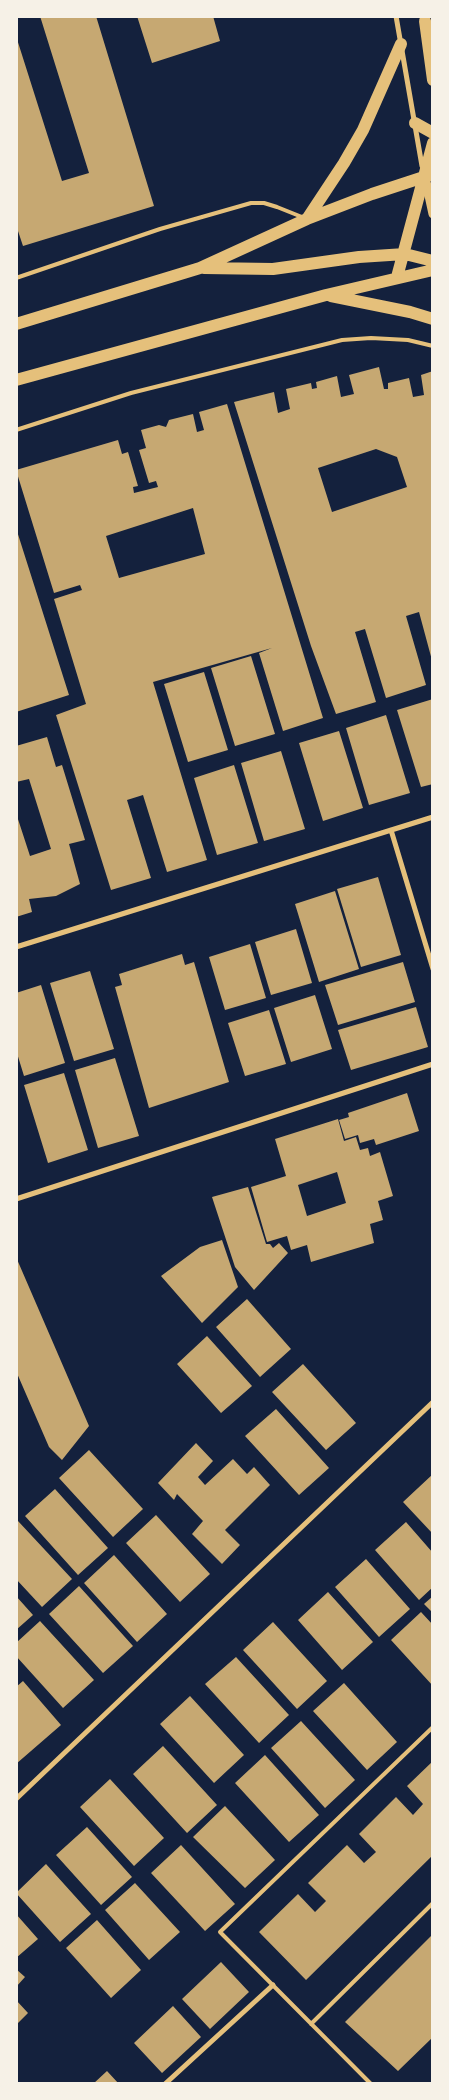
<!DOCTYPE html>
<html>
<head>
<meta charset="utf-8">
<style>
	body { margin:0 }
	#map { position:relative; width:449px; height:2100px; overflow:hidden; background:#14213d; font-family:"Work Sans",sans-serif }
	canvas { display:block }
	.frame { position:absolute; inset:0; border:18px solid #f6f1e7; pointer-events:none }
</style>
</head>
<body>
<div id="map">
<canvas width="449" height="2100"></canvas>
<div class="frame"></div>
</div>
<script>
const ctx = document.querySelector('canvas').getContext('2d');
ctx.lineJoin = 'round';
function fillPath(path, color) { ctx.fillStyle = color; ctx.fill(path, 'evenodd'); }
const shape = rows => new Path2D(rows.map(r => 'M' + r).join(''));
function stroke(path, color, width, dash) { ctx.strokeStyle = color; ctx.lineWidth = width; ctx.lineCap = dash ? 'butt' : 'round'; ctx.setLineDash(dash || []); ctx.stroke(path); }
fillPath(shape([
	[40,16,96,16,154,206,23,246,16,225,16,36,62,181,89,173],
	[137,16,213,16,220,41,152,63],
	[379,367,384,389,388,389,388,383,409,378,413,397,424,395,421,375,433,371,433,664,419,612,406,616,426,685,386,698,365,629,355,632,376,702,336,714,311,646,234,402,274,392,278,413,290,409,286,389,311,383,312,389,317,388,316,382,337,376,341,397,354,394,349,375],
	[376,449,397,457,407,487,332,512,318,468],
	[227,404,323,718,283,731,259,653,272,648,153,682,207,860,167,872,143,795,127,800,151,878,111,890,56,715,86,704,54,599,82,590,80,585,54,593,16,470,118,440,122,454,128,452,138,486,133,487,134,493,158,487,156,481,149,483,139,450,146,448,141,430,159,425,166,427,169,420,193,414,197,432,204,430,199,412],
	[193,508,205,554,119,578,106,536],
	[16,528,69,695,16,712],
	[251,656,275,734,235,746,211,668],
	[204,672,228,750,188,762,164,684],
	[433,699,433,784,421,787,397,710],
	[386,715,410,793,369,805,346,728],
	[339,731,363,808,323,821,299,743],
	[47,737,56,767,62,765,85,840,69,844,80,884,56,896,29,899,32,912,16,917,16,813,30,856,51,849,29,779,16,782,16,746],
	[281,751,305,829,264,841,241,763],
	[234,765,258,843,217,855,194,778],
	[378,877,401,955,361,967,337,889],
	[335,891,359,969,319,982,295,904],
	[296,929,312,983,271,995,255,942],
	[250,944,266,998,225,1010,209,957],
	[182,954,185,965,194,962,229,1082,149,1108,115,987,122,985,119,974],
	[403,962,415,1002,338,1025,325,985],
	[90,971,114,1049,74,1061,50,983],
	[41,985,65,1063,24,1076,16,1050,16,993],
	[315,995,332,1049,291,1062,274,1008],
	[416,1007,428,1047,351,1070,338,1030],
	[269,1010,286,1064,245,1076,228,1023],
	[115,1058,139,1136,98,1148,75,1070],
	[64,1073,88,1150,48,1163,24,1085],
	[407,1093,419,1131,376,1145,374,1139,360,1143,358,1135,345,1139,339,1120,349,1117,348,1113],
	[338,1119,344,1141,356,1137,360,1150,368,1148,370,1156,380,1152,393,1196,378,1201,383,1220,370,1224,374,1243,311,1262,307,1245,291,1250,287,1236,267,1242,251,1187,286,1176,275,1139],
	[337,1172,346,1203,307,1216,298,1185],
	[248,1187,266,1244,270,1244,273,1248,279,1243,288,1253,254,1290,235,1267,212,1197],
	[222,1240,238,1287,202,1323,161,1276,200,1247],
	[16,1257,89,1426,62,1460,49,1447,16,1371],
	[247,1299,291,1349,260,1377,216,1327],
	[207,1336,252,1386,221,1413,177,1364],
	[303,1364,356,1423,326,1450,272,1392],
	[276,1409,329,1468,299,1495,245,1436],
	[196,1443,213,1461,198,1477,205,1485,233,1459,247,1474,254,1467,270,1485,225,1530,240,1545,222,1564,192,1534,203,1521,177,1494,174,1500,158,1483],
	[89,1450,143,1509,113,1537,59,1478],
	[433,1474,433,1534,403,1502],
	[55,1489,108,1548,78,1575,25,1516],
	[156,1515,210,1574,180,1602,126,1543],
	[18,1521,72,1579,42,1607,16,1579,16,1523],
	[406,1522,433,1553,433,1587,419,1600,375,1550],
	[114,1555,167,1614,137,1642,84,1583],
	[366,1559,410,1609,379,1637,335,1587],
	[79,1586,133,1646,103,1673,49,1614],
	[328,1592,373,1642,342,1670,298,1620],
	[16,1596,33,1615,16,1630],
	[433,1596,433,1613,424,1604],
	[421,1612,433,1625,433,1686,391,1640],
	[40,1621,94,1680,63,1708,16,1656,16,1643],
	[273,1622,327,1681,297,1709,243,1650],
	[236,1657,289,1715,259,1743,205,1684],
	[23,1681,61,1725,16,1764,16,1687],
	[344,1683,397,1742,367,1770,313,1711],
	[190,1696,244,1755,214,1783,160,1724],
	[301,1721,355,1780,325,1808,271,1748],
	[163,1746,217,1805,187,1833,133,1774],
	[265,1755,319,1815,289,1842,235,1783],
	[433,1761,433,1855,306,1980,259,1932,298,1894,315,1912,326,1901,308,1883,347,1845,364,1863,376,1852,359,1834,396,1797,413,1815,423,1804,407,1786],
	[110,1779,164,1838,134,1866,80,1807],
	[225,1806,275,1860,245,1888,193,1837],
	[87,1827,132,1877,101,1905,56,1855],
	[181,1845,235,1904,205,1931,151,1873],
	[46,1864,91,1914,60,1942,16,1893],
	[135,1883,180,1932,149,1960,105,1910],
	[16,1914,38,1939,16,1958],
	[97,1920,141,1970,111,1998,66,1948],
	[433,1934,433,2037,398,2071,345,2022],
	[221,1962,249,1992,210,2029,182,1999],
	[16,1969,25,1977,16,1987],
	[16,2000,28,2013,16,2025],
	[173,2006,201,2037,162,2073,134,2043],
	[107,2071,119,2084,93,2084]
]), '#c6a872');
stroke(shape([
	[16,278,160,229,251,203,264,203,277,207,302,217],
	[16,430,131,393,342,340,371,338,408,340,433,346],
	[311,2024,433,1903],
	[371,2084,220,1932,433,1727]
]), '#e5c07b', 4);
stroke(shape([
	[396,16,422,166],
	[391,830,433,969],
	[16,947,433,817],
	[16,1199,433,1064],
	[16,1799,433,1402],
	[165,2084,273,1985]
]), '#e5c07b', 5);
stroke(shape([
	[425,177,433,214]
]), '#e5c07b', 9);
stroke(shape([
	[425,21,433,80],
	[415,123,433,133],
	[307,219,344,163,363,130,401,44],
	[204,268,273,269,359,257,405,254,433,261],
	[397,277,433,143],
	[331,296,410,312,433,319],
	[16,324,200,268,307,219,372,194,433,174],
	[16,380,326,295,433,270]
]), '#e5c07b', 12);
</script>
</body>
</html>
